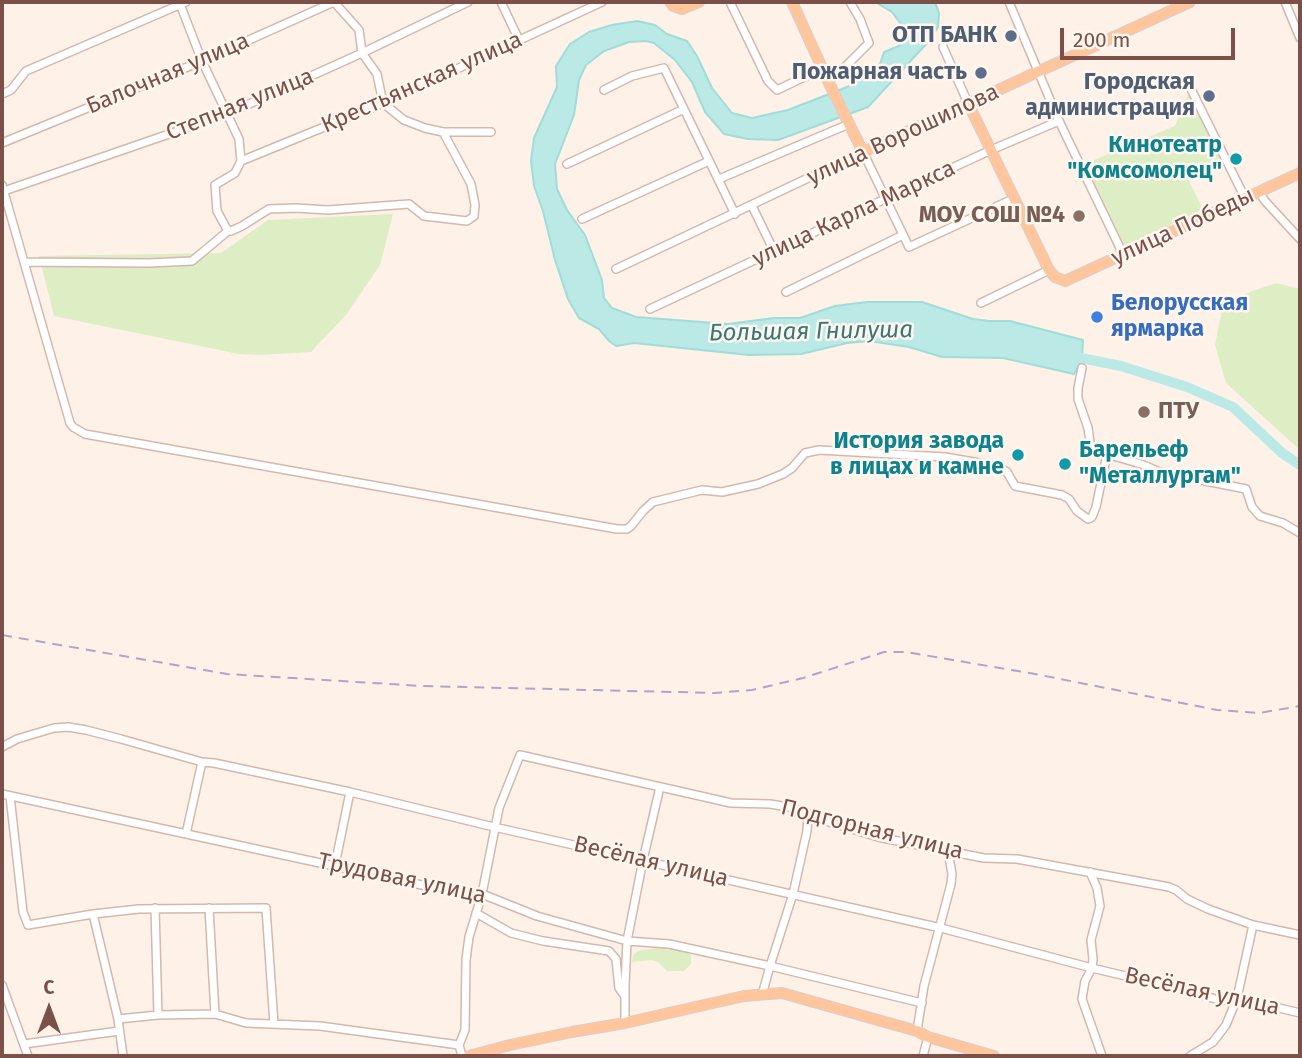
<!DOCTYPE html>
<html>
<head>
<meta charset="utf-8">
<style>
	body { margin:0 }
	#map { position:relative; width:1302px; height:1058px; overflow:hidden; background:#fef1e8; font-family:"Fira Sans",sans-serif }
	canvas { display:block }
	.frame { position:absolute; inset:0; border:4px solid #7a5049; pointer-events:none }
	.north { position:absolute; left:14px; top:974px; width:70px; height:70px; -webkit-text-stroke:5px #fff6ef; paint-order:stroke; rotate:0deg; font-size:19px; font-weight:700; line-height:28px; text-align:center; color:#7a5049 }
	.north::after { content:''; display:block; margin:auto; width:24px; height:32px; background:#7a5049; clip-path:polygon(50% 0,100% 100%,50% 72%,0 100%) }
	.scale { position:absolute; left:1060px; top:28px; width:175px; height:32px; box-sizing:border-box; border:4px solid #7a5049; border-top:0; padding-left:9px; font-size:21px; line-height:24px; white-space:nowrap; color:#7a5049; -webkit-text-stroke:5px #fff6ef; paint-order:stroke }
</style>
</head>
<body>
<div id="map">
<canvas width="1302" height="1058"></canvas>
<div class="frame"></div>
<div class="north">С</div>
<div class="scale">200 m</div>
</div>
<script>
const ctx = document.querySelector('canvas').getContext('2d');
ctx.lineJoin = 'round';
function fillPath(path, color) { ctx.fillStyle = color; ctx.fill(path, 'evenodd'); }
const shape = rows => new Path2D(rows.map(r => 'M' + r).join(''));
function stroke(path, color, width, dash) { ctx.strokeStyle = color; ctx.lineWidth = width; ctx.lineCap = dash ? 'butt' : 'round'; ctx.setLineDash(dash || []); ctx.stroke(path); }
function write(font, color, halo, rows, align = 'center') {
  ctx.font = font + ' "Fira Sans",sans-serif'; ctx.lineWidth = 5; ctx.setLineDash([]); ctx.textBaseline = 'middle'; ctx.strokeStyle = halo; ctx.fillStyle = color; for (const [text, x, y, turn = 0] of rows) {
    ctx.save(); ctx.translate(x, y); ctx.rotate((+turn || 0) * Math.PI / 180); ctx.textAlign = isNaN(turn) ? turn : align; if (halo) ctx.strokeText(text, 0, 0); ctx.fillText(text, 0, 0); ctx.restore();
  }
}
fillPath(shape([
	[1190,90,1221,158,1186,175,1203,209,1126,248,1085,164,1175,126],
	[393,214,380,265,346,315,311,352,260,355,239,354,54,316,39,256,221,253,268,220],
	[1276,283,1300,289,1300,450,1226,383,1215,345,1224,301],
	[662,947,678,949,687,952,691,955,691,964,684,971,667,971,658,962,651,960,632,962,633,955,638,951]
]), '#ddedc4');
const water = shape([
	[875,2,935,2,939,13,938,27,930,40,868,107,778,140,748,139,724,134,705,112,692,82,675,60,654,43,646,41,629,42,604,51,586,65,579,80,574,115,555,164,557,189,567,210,585,235,602,280,604,298,612,308,636,317,728,324,774,318,800,318,835,306,867,302,922,302,973,319,989,321,1010,321,1083,340,1082,359,1074,374,1003,358,942,357,909,347,869,341,847,343,801,354,749,355,634,343,616,346,609,341,599,329,579,318,568,299,555,260,543,211,534,186,531,161,534,138,557,87,556,66,570,44,589,32,612,25,637,21,655,25,667,34,687,41,697,56,712,88,732,113,752,118,788,110,847,87,880,64,884,52,899,46,904,37,903,27,892,12,875,2]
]);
fillPath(water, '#bae9e6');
stroke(water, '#a0dcd8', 2);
stroke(shape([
	[1071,356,1121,366,1187,387,1233,407,1282,453,1300,465]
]), '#bae9e6', 10);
const minor = shape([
	[334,2,359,30,362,53,377,74,383,103,404,120,425,128,443,132,491,132],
	[501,2,519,40],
	[730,2,768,81,777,90,823,68],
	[1009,2,1059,121,1123,254],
	[1285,2,1300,38],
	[180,4,202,61,239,139,241,161,235,173,215,185,217,211,228,231],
	[943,47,968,103],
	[828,81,840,72,869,43,860,19,850,2],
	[1187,81,1245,198],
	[604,90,632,76,664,68,735,214],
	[2,94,11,90,26,71,186,2],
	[2,143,202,61,334,2],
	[241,161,383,103,602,2],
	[567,164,684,109],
	[719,179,849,124],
	[2,185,70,423,73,427,85,434,617,529,627,529,631,526,643,511,653,502,702,490,722,492,758,484,783,474,792,468,805,453,819,450,945,457,997,466,1007,472,1015,486,1062,495,1069,499,1077,511,1088,519,1092,517,1096,507,1107,454],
	[4,191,227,114,362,53,468,2],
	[1259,192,1265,201,1300,239],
	[752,206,774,251],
	[582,219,709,161],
	[24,262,149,263,192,261,228,231,231,231,242,226,269,209,296,208,328,210,409,204,424,216,467,221,474,216,475,205,471,184,443,132],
	[616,269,863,152,909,247,1015,198],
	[786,292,903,235],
	[981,303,1049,270],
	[650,309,885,199,991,150,1059,121],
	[1082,368,1078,388,1078,399,1088,428,1091,449,1094,452,1107,454,1141,464,1160,472,1246,489,1252,507,1260,516,1283,523,1300,533],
	[2,747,17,739,54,728,68,727,86,730,121,739,202,762,214,763,350,792,494,827,941,928,1092,968,1180,989,1219,1000,1231,1000,1237,998,1300,1013],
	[2,794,417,884,463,893,482,894,537,916,627,941,669,944,770,966,922,1003],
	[10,796,23,912,28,925,93,914,139,909,266,908,274,1024],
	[186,834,202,762],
	[335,865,350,792],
	[1090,872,1097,888,1100,906,1091,940,1093,959,1092,968,1085,981,1082,999,1102,1056],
	[155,908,158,1015],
	[209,908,215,1014],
	[476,913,511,933,543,941,609,951,616,959,619,988,624,995],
	[93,914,118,1019,123,1056],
	[2,985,28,1056],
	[762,995,770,966,793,894,807,831,808,813],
	[118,1019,158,1015,215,1014,246,1023,320,1026,459,1045],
	[625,1023,625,985,627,941,643,860,660,787],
	[917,1031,924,986,951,884,952,874,948,851],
	[24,1044,119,1031],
	[462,1056,459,1045,465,1030,466,960,469,937,482,894,499,808,520,755,731,803,770,804,788,807,808,813,829,822,878,837,948,851,984,858,1017,859,1169,887,1176,890,1187,899,1208,909,1253,925,1300,935],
	[923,1056,928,1037],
	[1190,1056,1213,1042,1226,1025,1237,998,1253,925]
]);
const major = shape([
	[670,2,673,6,682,9,699,2],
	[792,2,828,81,863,152,1190,2],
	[968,103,1049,270,1055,277,1065,281,1300,173],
	[469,1056,510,1045,572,1032,625,1023,744,996,782,993,917,1031,928,1037,994,1056]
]);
stroke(minor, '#d4b7af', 10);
stroke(major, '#dacecc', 12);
stroke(minor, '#fff', 7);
stroke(major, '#ffc69d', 10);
stroke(shape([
	[2,635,227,674,422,686,715,693,752,690,803,678,884,652,906,652,1035,674,1217,710,1259,713,1300,706]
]), '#b0a4c9', 2, [10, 7]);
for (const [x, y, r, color] of [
	[1011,36,7,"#5c6f8a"],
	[981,73,7,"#5c6f8a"],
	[1209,96,7,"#5c6f8a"],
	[1236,159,7,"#0f9aa8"],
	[1079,216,7,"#8d6e63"],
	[1097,317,7,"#3f7fe0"],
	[1144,412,7,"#8d6e63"],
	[1018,455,7,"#0f9aa8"],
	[1065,464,7,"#0f9aa8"]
]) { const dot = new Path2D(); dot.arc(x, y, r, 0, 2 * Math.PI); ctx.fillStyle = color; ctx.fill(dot); stroke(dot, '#fff6ef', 2.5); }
write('bold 23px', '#4e5e75', '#fff6ef', [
	["ОТП БАНК",997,36],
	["Пожарная часть",967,73],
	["Городская",1195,83],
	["администрация",1195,109]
], 'right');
write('23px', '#7a5049', '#fff6ef', [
	["Балочная улица",168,74,-23],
	["Крестьянская улица",422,83,-24],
	["Степная улица",240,105,-22],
	["улица Ворошилова",903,135,-25],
	["улица Карла Маркса",854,214,-25],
	["улица Победы",1183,227,-25],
	["Подгорная улица",872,830,14],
	["Весёлая улица",651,862,13],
	["Трудовая улица",402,879,12],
	["Весёлая улица",1202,992,12]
]);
write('bold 23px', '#0d838f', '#fff6ef', [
	["Кинотеатр",1222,146],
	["\"Комсомолец\"",1222,172],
	["История завода",1004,442],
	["в лицах и камне",1004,468],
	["Барельеф",1079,451,"left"],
	["\"Металлургам\"",1079,477,"left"]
], 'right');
write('bold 23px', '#785e54', '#fff6ef', [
	["МОУ СОШ №4",1065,216],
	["ПТУ",1158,412,"left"]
], 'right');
write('bold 23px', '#366cbe', '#fff6ef', [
	["Белорусская",1111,304],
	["ярмарка",1111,330]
], 'left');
write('italic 24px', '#387976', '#fff6ef', [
	["Большая Гнилуша",811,332,-1]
]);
</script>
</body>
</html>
